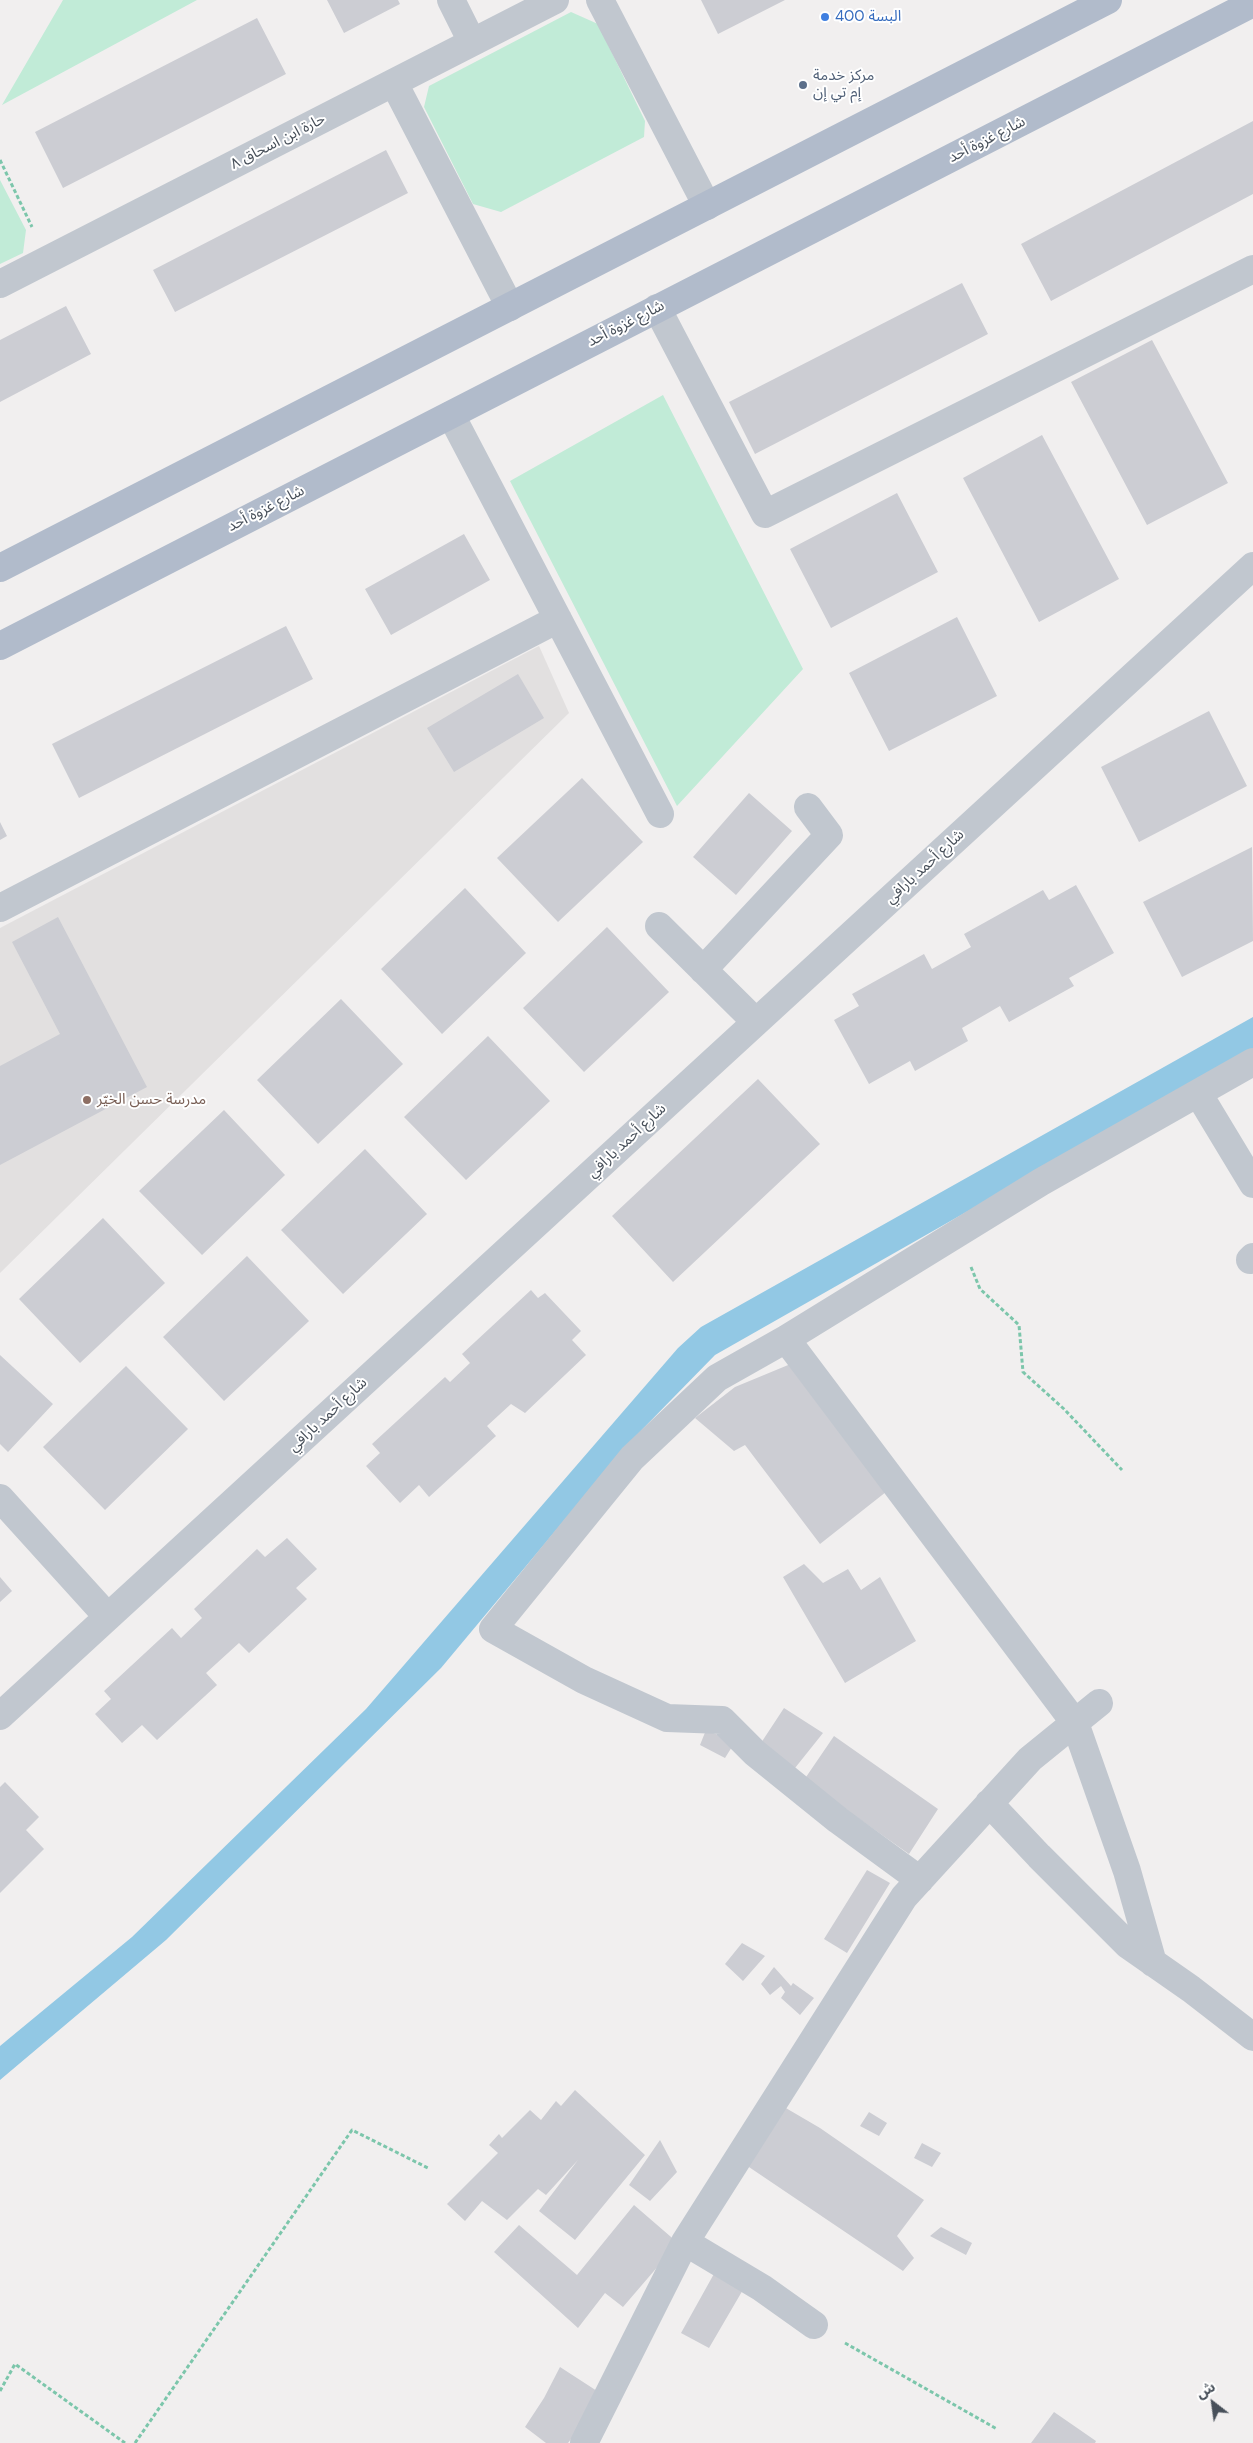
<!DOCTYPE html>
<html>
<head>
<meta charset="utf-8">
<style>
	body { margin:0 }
	#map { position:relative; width:1253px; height:2443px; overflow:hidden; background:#f1efef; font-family:"DM Sans","Noto Sans Arabic",sans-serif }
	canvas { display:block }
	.north { position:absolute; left:1188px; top:2378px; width:50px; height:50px; -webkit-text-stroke:4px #fff; paint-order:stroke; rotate:330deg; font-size:14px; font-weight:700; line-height:20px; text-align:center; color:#48505a }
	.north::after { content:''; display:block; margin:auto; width:18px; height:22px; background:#48505a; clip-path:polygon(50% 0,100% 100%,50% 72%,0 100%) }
</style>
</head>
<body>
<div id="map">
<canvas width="1253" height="2443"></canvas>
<div class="north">ش</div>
</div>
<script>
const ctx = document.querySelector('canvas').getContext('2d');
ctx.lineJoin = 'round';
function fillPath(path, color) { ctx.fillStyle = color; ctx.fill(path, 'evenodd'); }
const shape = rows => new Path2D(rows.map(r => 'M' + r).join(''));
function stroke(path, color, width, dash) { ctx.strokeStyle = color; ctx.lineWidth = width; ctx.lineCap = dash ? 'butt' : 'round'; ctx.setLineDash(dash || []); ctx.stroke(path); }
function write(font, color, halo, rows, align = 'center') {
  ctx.font = font + ' "DM Sans","Noto Sans Arabic",sans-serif'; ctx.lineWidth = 4; ctx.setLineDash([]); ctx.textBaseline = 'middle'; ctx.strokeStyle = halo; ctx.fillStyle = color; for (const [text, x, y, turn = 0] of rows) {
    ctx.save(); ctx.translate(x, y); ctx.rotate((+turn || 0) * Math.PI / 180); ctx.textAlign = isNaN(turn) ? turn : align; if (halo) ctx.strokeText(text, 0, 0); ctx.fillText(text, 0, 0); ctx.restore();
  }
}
fillPath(shape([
	[539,646,569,713,0,1273,0,928]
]), '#e2e0e0');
fillPath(shape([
	[63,0,197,0,2,105],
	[571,12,598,24,645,121,644,137,501,212,473,204,424,107,429,86],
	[0,180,26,230,23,253,0,264],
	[663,395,803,669,677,806,510,481]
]), '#c1ebd7');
fillPath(shape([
	[1253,1017,1253,1049,715,1355,628,1444,441,1668,166,1940,0,2080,0,2046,132,1937,366,1709,678,1348,701,1327]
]), '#92c8e4');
fillPath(shape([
	[327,0,398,0,400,4,344,33],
	[701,0,785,0,718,34],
	[257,18,286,74,63,188,35,132],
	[1253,121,1253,194,1051,301,1021,244],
	[386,150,408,193,175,312,153,270],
	[962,283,988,334,755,454,729,402],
	[66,306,91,354,0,402,0,340],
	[1152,340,1228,483,1147,525,1071,382],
	[1042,435,1119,579,1039,622,963,478],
	[897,493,938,572,831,628,790,549],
	[464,534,490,580,391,635,365,589],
	[957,617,997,696,889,751,849,673],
	[286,626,313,679,79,798,52,744],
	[518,674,544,718,454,772,427,728],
	[1209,711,1247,786,1139,842,1101,767],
	[582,778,643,842,558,922,497,858],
	[749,793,792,831,736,895,693,857],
	[0,822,7,836,0,840],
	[1252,847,1253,941,1182,977,1143,902],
	[1076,885,1114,953,1069,978,1074,986,1009,1022,1000,1006,962,1028,968,1041,915,1071,910,1061,869,1084,834,1020,859,1006,852,994,924,954,932,969,971,947,964,934,1043,890,1049,900],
	[465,888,526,953,442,1034,381,969],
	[58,917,147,1087,0,1165,0,1066,60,1034,12,942],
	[607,927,669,992,584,1072,523,1008],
	[341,999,403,1064,318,1144,257,1080],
	[488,1036,550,1101,466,1180,404,1117],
	[758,1079,820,1144,673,1282,612,1216],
	[224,1110,285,1175,202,1255,139,1191],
	[365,1149,427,1214,343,1294,281,1230],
	[103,1218,165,1283,80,1363,19,1299],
	[247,1256,309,1321,224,1401,163,1337],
	[531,1290,538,1298,545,1293,581,1331,572,1340,586,1355,525,1413,511,1404,487,1426,496,1436,429,1497,419,1485,400,1503,366,1466,380,1453,372,1444,445,1377,450,1382,470,1363,462,1354],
	[0,1355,53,1404,8,1452,0,1444],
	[793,1363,891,1488,820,1544,745,1445,734,1451,695,1418,735,1387],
	[126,1366,188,1429,105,1510,43,1447],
	[287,1538,317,1569,296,1588,307,1599,249,1653,239,1643,206,1673,217,1685,157,1740,142,1725,122,1743,95,1714,111,1699,104,1691,172,1628,181,1638,202,1618,194,1609,257,1549,265,1557],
	[804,1564,823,1583,848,1569,861,1590,880,1577,916,1641,845,1683,783,1577],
	[0,1577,12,1591,0,1602],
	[784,1708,823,1733,791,1773,759,1746],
	[706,1730,735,1742,725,1758,700,1745],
	[834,1736,938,1809,909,1854,804,1780],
	[5,1782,39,1817,26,1830,44,1849,0,1893,0,1787],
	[867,1870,890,1883,847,1953,824,1939],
	[742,1943,765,1956,743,1981,725,1964],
	[774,1967,791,1986,793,1983,814,1998,800,2015,781,1998,785,1992,781,1986,770,1995,761,1984],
	[575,2090,645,2155,575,2240,539,2211,578,2160,546,2195,538,2189,507,2220,482,2201,465,2221,447,2204,498,2153,489,2145,499,2134,502,2138,530,2110,541,2120,556,2101,561,2106],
	[779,2104,820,2128,924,2200,897,2236,914,2258,903,2271,743,2163],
	[869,2112,887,2123,879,2136,860,2126],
	[660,2140,677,2172,650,2201,629,2185],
	[922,2143,941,2153,932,2167,914,2158],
	[634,2205,678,2243,623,2307,605,2293,578,2328,494,2252,519,2225,577,2275],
	[941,2227,972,2243,966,2255,930,2236],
	[715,2272,744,2288,709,2348,681,2333],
	[560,2367,597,2391,582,2424,568,2443,546,2443,525,2427,544,2398],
	[1054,2412,1096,2441,1095,2443,1031,2443]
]), '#cccdd3');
stroke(shape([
	[0,160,32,227],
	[971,1267,980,1289,1019,1325,1023,1372,1064,1409,1122,1470],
	[845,2343,997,2429],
	[0,2391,15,2364,125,2443],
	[135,2443,352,2130,428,2168]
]), '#7cc6ab', 3, [4, 2.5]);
stroke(shape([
	[451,0,472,42],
	[600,0,707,206],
	[394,83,510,307],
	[0,284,555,0],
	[657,308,765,514,1253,269],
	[451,415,660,814],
	[0,908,558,619],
	[659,926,756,1022],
	[703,970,829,835,808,807],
	[1198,1093,1253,1184],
	[1250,1260,1253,1257],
	[786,1339,1041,1182,1253,1062],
	[0,1498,108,1617],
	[0,1716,1253,566],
	[989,1803,1039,1856,1128,1945,1191,1989,1253,2037],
	[920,1880,838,1820,755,1753,722,1720,667,1718,584,1680,493,1629,632,1458,717,1378,786,1339,1075,1723,1127,1871,1153,1963],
	[685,2242,762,2288,814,2325],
	[584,2443,685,2242,904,1897,1030,1759,1099,1703]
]), '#c1c7cf', 28);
stroke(shape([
	[0,568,1108,0],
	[0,646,1253,3]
]), '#b1bbcb', 28);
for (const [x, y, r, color] of [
	[825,17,5,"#3f7fe0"],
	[803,85,5,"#5c6f8a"],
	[87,1100,5,"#8d6e63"]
]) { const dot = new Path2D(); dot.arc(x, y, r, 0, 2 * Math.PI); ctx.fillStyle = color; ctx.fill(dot); stroke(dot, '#fff', 2); }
write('15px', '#366cbe', '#fff', [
	["البسة 400",835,17]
], 'left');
write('15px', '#4e5e75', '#fff', [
	["مركز خدمة",813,76],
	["إم تي إن",813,93]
], 'left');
write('15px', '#48505a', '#fff', [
	["شارع غزوة أحد",987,140,-27],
	["حارة ابن اسحاق ٨",278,142,-27],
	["شارع غزوة أحد",626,324,-27],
	["شارع غزوة أحد",266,509,-27],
	["شارع أحمد بارافي",925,867,-43],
	["شارع أحمد بارافي",627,1141,-43],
	["شارع أحمد بارافي",328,1415,-43]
]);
write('15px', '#785e54', '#fff', [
	["مدرسة حسن الخيّر",97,1100]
], 'left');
</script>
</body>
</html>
